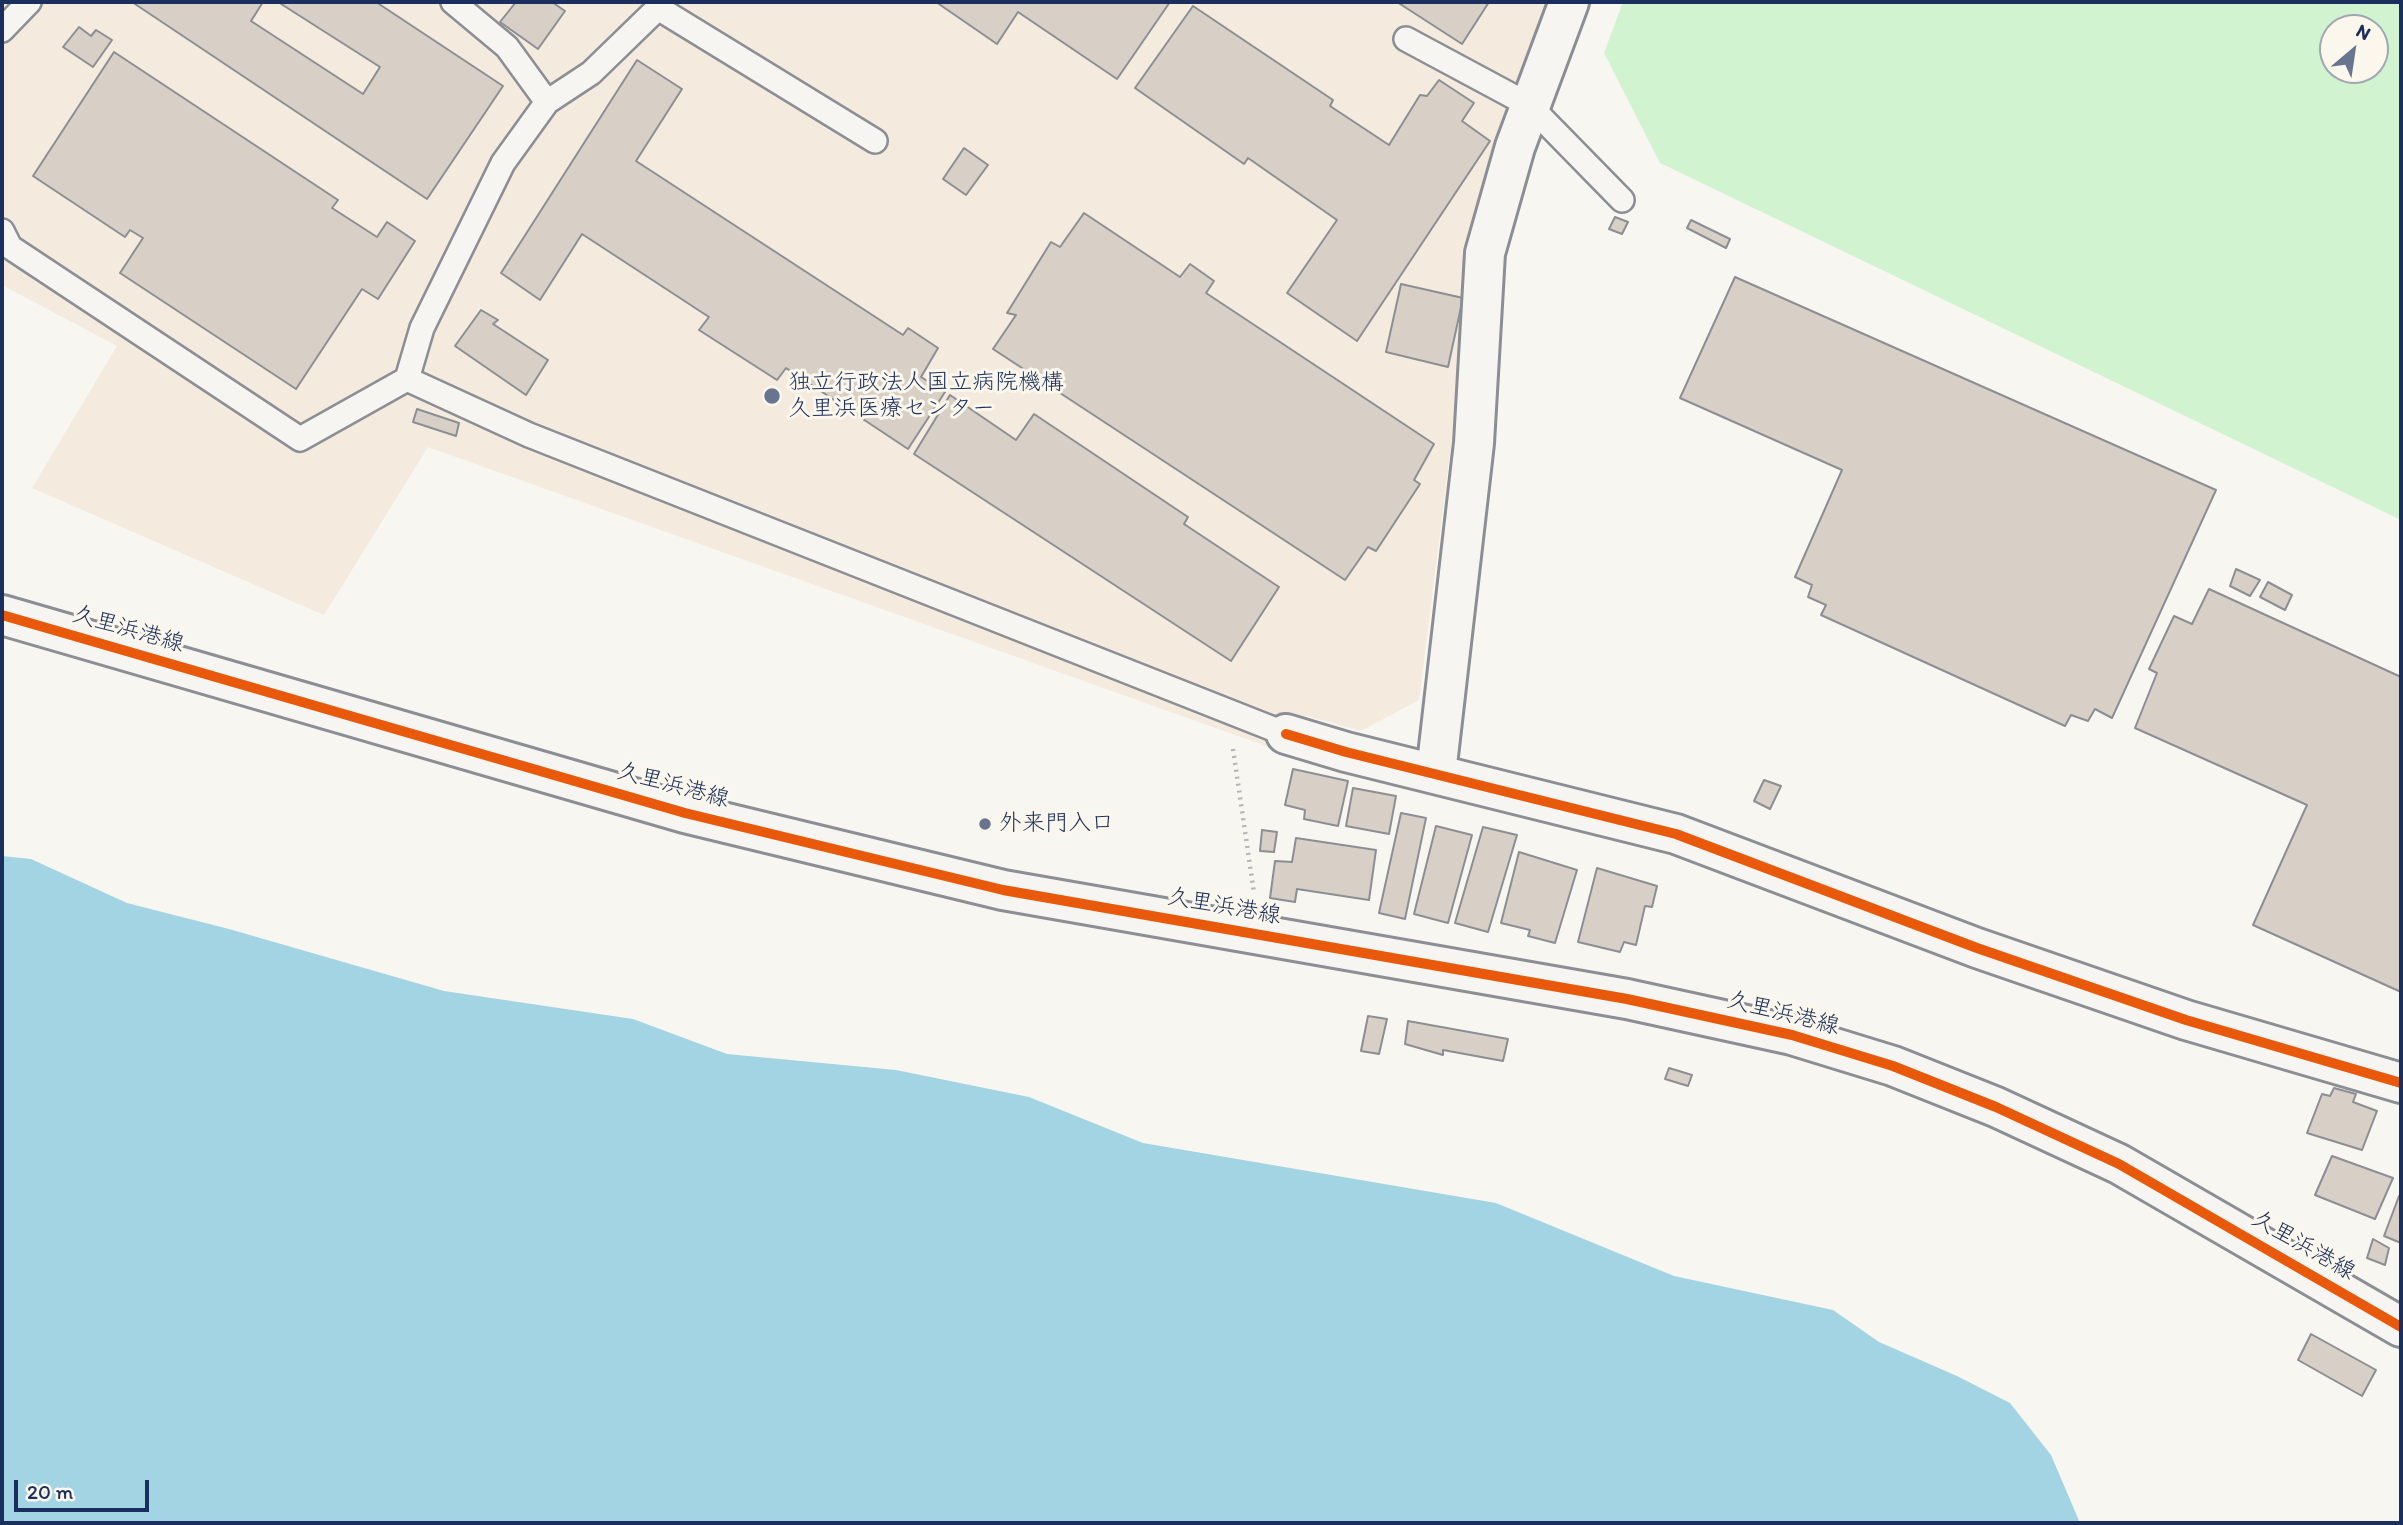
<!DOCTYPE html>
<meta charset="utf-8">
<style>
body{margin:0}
#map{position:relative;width:2403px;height:1525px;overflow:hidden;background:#f8f6f0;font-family:Itim,sans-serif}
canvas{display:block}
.frame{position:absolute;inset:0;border:4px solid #1b2f5e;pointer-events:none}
.north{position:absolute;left:2319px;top:14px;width:70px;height:70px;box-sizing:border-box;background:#fbf7ec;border:2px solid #a1a7b3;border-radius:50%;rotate:29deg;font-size:19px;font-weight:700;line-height:28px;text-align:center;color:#1b2f5e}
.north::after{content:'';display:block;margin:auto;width:24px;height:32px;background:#687591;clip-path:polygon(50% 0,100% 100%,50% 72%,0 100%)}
.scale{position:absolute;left:14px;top:1480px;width:135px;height:32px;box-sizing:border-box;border:4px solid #1b2f5e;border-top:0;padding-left:9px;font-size:21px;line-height:24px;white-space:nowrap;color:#1b2f5e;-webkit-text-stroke:5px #fbf7ec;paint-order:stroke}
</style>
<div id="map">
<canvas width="2403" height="1525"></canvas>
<div class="frame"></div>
<div class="north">N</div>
<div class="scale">20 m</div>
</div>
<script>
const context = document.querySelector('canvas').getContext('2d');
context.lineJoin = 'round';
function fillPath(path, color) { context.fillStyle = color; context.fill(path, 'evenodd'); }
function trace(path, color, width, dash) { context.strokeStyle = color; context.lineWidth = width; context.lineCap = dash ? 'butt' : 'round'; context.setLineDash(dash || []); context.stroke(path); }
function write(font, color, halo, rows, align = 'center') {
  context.font = font + ' Itim,"Klee One",sans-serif'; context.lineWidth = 6; context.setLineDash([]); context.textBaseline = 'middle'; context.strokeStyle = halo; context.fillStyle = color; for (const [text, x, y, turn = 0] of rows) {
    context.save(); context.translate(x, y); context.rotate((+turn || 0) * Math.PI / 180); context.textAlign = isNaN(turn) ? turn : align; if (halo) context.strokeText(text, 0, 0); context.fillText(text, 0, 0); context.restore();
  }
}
const built = new Path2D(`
 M2,2h1547l-45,113 -42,136 6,59 -49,390 -58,31 -54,-15 -41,30 -838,-299 -104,168 -292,-127 85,-142 -115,-61z`);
const green = new Path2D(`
 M1623,2h778v518l-741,-357 -56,-110zM2333,28h42v42h-42z`);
const water = new Path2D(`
 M2,856l29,3 96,44 102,26 215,62 189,28 94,35 169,16 133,27 114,46 353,60 178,73 159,34 46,32 78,34 53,27 41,52 29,68h-2078z`);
const building = new Path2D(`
 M132,2h131l-12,19 112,73 17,-27 -102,-65h98l127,84 -76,113z
 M516,2h36l13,9 -27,38 -38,-27z
 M936,2h234l-53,77 -99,-67 -21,32z
 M1397,2h92l-27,42z
 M1193,6l140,94 -3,6 59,39 31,-50 7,1 12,-16 35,23 -12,18 28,20 -133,200 -70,-48 50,-73 -89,-62 -4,6 -109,-76z
 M79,27l12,9 5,-6 16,10 -19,27 -30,-20z
 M114,52l224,148 -6,8 45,29 10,-15 28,19 -37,58 -16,-10 -66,100 -176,-116 23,-35 -13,-8 -5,7 -92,-61z
 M637,60l45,29 -46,72 267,174 5,-7 30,20 -17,29 24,15 -37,57 -122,-81 -9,12 -78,-50 10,-13 -127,-83 -42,66 -39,-27z
 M964,148l24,17 -22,30 -23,-16z
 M1084,213l96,64 10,-13 24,17 -8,12 228,151 -20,36 6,4 -44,67 -8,-4 -23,33 -352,-231 23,-34 -9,-2 44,-71 9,5z
 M1615,217l13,5 -6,12 -13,-5z
 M1691,220l39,19 -4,9 -39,-20z
 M1735,277l481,213 -104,228 -17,-9 -7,12 -17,-6 -6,11 -244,-111 5,-10 -18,-8 4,-12 -17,-8 47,-107 -162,-72z
 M1401,284l62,14 -15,69 -62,-15z
 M481,310l17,10 -5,4 55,36 -22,35 -71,-49z
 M950,395l66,45 18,-26 154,103 -4,7 95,63 -48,74 -317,-207z
 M417,409l42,14 -3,13 -43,-14z
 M2236,569l24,11 -10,16 -20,-10z
 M2268,582l24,13 -7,15 -25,-13z
 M2209,589l192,88v315l-148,-67 54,-120 -172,-77 22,-55 -8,-4 25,-53 18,8z
 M1293,769l55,12 -10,45 -34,-7 1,-9 -20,-5z
 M1764,780l17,6 -11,23 -16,-8z
 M1353,788l43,8 -7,38 -43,-8z
 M1401,813l25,5 -21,101 -26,-6z
 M1436,826l36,9 -24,88 -34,-9z
 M1483,827l34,8 -29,97 -33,-9z
 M1262,830l15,2 -3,20 -14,-1z
 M1296,838l80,12 -7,50 -72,-11 -2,13 -25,-4 5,-37 17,1z
 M1519,852l58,18 -22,73 -27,-7 2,-6 -29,-7z
 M1597,868l60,18 -5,21 -7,-1 -9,39 -12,-3 -4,10 -42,-10z
 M1368,1016l19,3 -8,35 -18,-3z
 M1408,1021l100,18 -5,22 -60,-11v5l-38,-11z
 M1669,1068l23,7 -4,11 -23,-7z
 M2334,1088l22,6 -3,8 24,9 -15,39 -55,-17 15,-39 8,2z
 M2332,1156l61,22 -18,41 -60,-24z
 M2399,1196h2v47l-17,-7z
 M2373,1239l16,9 -4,17 -18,-7z
 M2311,1334l65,36 -14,26 -64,-36z`);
const path = new Path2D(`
 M1233,749l21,144`);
const service = new Path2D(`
 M453,2l54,45 40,55
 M2,30l27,-28
 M1406,39l123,66 93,95
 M2,231l8,16 290,192 107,-60 122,56 757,299
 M407,379l15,-51 81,-165 44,-61 44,-29 67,-65 217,133`);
const minor = new Path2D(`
 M1436,773l38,-330 11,-190 30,-106 54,-145`);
const tertiary = new Path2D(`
 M1286,734l60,18 330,82 301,114 209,72 215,63`);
const secondary = new Path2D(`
 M2,615l683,198 318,77 624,109 165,36 101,31 103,41 123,57 282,163`);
const cycleway = new Path2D(`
 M2,615l683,198 318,77 624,109 165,36 101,31 103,41 123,57 282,163
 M1286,734l60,18 330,82 301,114 209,72 215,63`);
const markers = [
 [772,396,9,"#687591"],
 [985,824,7,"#687591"]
];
const poiNames = [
 ["独立行政法人国立病院機構",788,383],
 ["久里浜医療センター",788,409],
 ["外来門入口",999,824]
];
const streetNames = [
 ["久里浜港線",128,630,16],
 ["久里浜港線",673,786,15],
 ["久里浜港線",1224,907,10],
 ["久里浜港線",1783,1014,14],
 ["久里浜港線",2303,1246,30]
];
fillPath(built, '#f4eadd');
fillPath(green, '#d2f3d0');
fillPath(water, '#a3d4e3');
fillPath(building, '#d8d0c6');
trace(building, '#8b8e94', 2);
trace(service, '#8b8e94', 28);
trace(minor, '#8b8e94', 44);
trace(tertiary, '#8b8e94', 44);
trace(secondary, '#8b8e94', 44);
trace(path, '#b3b5b7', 4.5, [2, 5]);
trace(service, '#f6f5f1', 23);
trace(minor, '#f6f5f1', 38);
trace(tertiary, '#f6f5f1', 38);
trace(secondary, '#f6f5f1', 38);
trace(cycleway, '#e8590c', 10);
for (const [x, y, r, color] of markers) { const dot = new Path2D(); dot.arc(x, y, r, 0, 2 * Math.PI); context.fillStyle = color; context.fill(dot); trace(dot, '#fbf7ec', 2.5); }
write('23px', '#1b2f5e', '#fbf7ec', poiNames, 'left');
write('23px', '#1b2f5e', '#fbf7ec', streetNames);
</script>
